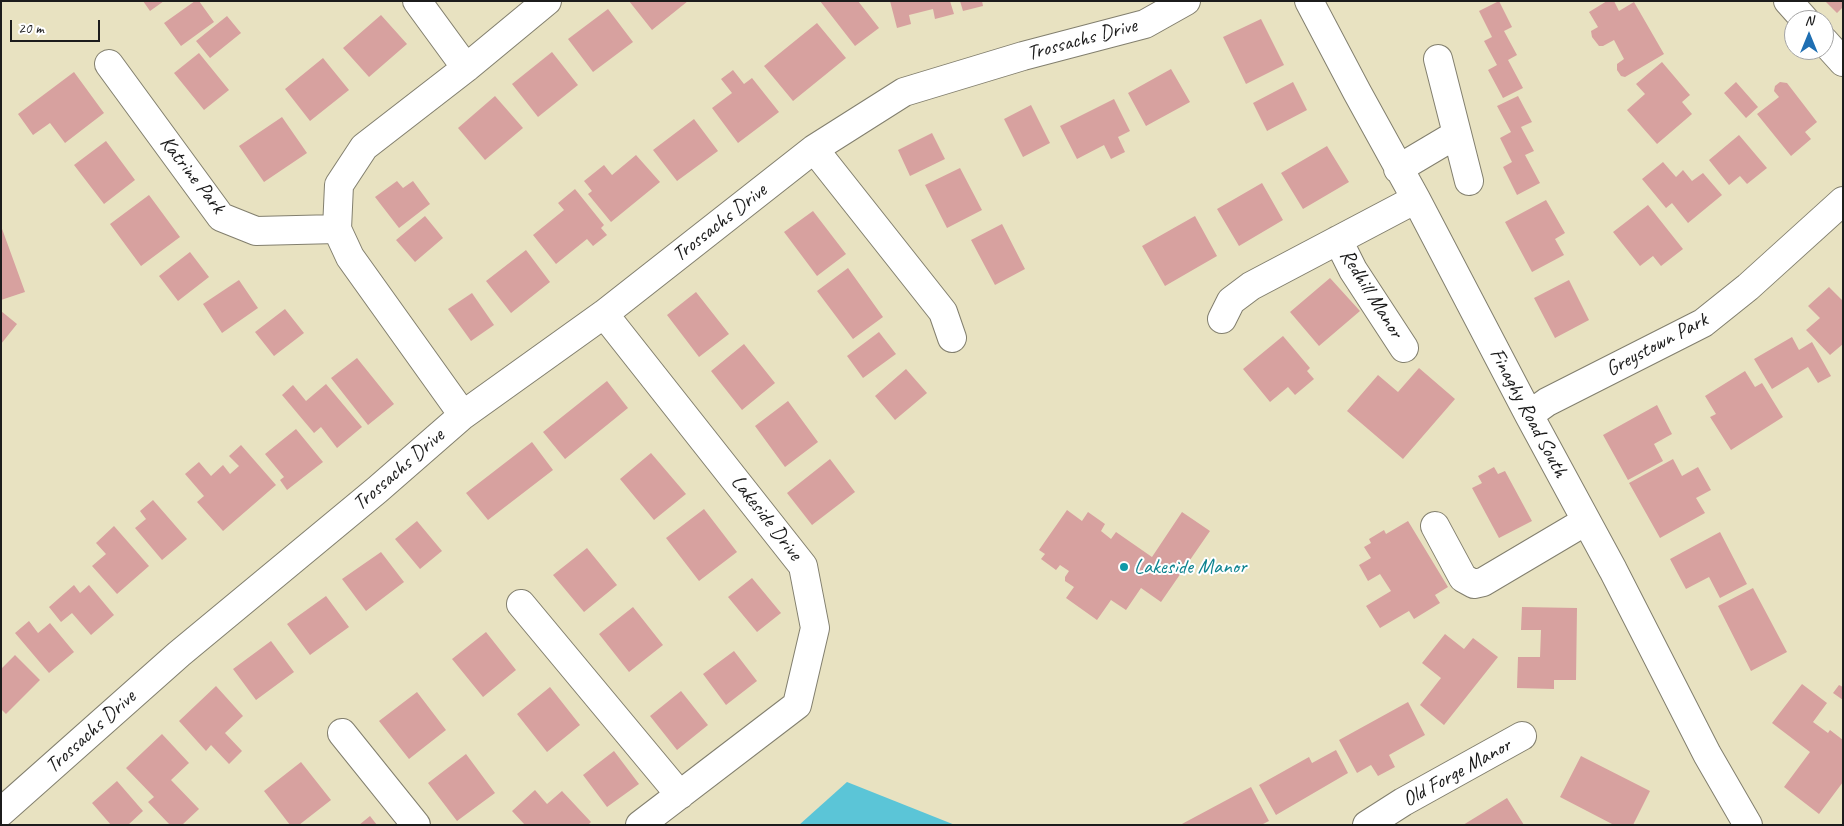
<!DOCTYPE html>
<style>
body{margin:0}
#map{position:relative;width:1844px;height:826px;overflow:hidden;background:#e8e2c1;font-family:Caveat,sans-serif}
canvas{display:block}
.frame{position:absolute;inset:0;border:2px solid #1c1c1c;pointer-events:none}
.north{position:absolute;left:1784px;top:10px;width:50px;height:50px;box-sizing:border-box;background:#fff;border:1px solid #a4a4a4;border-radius:50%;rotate:0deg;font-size:14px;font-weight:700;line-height:20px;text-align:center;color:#1c1c1c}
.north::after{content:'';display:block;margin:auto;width:18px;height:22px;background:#1f6fb2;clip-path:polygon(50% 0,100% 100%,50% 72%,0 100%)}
.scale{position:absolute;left:10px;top:20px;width:90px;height:22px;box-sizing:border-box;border:2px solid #1c1c1c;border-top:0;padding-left:6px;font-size:15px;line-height:18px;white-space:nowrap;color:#1c1c1c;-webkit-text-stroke:4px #fff;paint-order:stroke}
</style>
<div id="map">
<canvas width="1844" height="826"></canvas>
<div class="frame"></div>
<div class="north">N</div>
<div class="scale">20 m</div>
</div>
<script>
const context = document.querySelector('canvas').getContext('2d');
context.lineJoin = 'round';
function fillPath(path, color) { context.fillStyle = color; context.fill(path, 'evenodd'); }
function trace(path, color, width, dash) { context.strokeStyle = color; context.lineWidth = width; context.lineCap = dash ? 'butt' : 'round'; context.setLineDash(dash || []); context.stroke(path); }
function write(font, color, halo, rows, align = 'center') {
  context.font = font + ' Caveat,sans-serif'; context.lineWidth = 4; context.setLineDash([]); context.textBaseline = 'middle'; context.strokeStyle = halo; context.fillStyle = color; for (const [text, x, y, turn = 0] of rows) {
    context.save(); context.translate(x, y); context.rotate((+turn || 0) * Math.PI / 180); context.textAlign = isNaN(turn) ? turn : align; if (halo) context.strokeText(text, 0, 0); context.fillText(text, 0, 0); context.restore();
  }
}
const water = new Path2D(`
 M847,782l108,43h-156z`);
const building = new Path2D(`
 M143,1h21l-14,10z
 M195,1h4l15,21 -33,24 -17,-23z
 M629,1h59l-36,29z
 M820,1h38l21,27 -24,18z
 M890,1h60l4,13 -19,5 -2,-10 -24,6 2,9 -14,4z
 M960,1h22l1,5 -20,5z
 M1499,1l13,26 -8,4 13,24 -9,5 15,28 -20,10 -15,-28 9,-5 -13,-24 8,-4 -13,-26z
 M1607,1h7l5,10 15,-9 30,52 -39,23 -4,-1 -4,-6v-6l7,-5 -10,-19 -11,6h-4l-7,-9 -1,-6 7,-4 -9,-15z
 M1825,1h18v6l-6,6z
 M608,9l25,33 -40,30 -25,-33z
 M381,15l26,29 -38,33 -26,-29z
 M227,16l14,17 -31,25 -14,-17z
 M1261,19l23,46 -38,19 -23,-47z
 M817,23l29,35 -53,43 -29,-35z
 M552,52l26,33 -40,32 -26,-33z
 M199,53l30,37 -25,20 -30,-37z
 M323,58l26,32 -39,31 -25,-32z
 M1662,62l28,33 -8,7 10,12 -35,30 -30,-34 18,-16 -9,-10z
 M1171,69l19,33 -44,24 -18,-33z
 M733,70l11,14 8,-6 27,34 -41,31 -26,-35 20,-15 -11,-14z
 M74,72l30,41 -39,30 -15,-20 -17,12 -15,-21z
 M1293,82l14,28 -40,21 -14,-28z
 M1736,82l22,25 -12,11 -22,-25z
 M1780,82l7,1 30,39 -12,10 6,7 -20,17 -34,-42 22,-17 -5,-6 1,-5z
 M495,96l28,32 -38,32 -27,-32z
 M1518,96l14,26 -11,5 13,24 -9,4 15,28 -23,12 -14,-28 9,-5 -12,-24 11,-6 -14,-26z
 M1114,99l16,32 -12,6 7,15 -14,7 -7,-14 -27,14 -17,-33z
 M1031,105l19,38 -27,14 -19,-38z
 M282,117l25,36 -43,29 -25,-36z
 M694,119l24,32 -41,30 -24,-31z
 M932,133l13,26 -35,17 -12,-26z
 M1739,135l28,33 -20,16 -7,-8 -11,9 -20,-25z
 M106,141l29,39 -31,24 -30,-39z
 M1327,146l22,36 -46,27 -22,-36z
 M636,155l24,27 -49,40 -23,-28 4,-3 -8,-10 20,-16 8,10z
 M1663,162l13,15 7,-7 9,11 11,-8 19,22 -34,28 -16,-20 -6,5 -24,-29z
 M960,168l22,42 -35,18 -22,-43z
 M397,181l6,7 10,-7 17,23 -31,24 -24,-31z
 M1262,183l21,37 -44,26 -22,-37z
 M575,189l29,36 -3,3 6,7 -14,11 -6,-7 -31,25 -23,-29 31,-25 -6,-7z
 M149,195l31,42 -39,29 -31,-42z
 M1546,200l19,33 -10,6 9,16 -32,17 -27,-50z
 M1648,205l35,44 -22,17 -8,-10 -13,10 -27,-34z
 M813,211l33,43 -29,22 -33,-44z
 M425,216l18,22 -28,24 -19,-22z
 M1195,216l22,40 -52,30 -23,-40z
 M1002,224l23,45 -30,16 -24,-45z
 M1,226l24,66 -24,8z
 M526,250l24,32 -39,31 -25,-32z
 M190,252l19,25 -31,24 -19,-25z
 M848,268l35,49 -30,22 -36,-48z
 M1330,278l30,33 -41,35 -29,-34z
 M239,280l19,28 -36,25 -19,-29z
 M1569,280l20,40 -34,18 -21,-40z
 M1829,287l14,14v43l-13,11 -24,-25 14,-12 -12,-12z
 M696,292l33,42 -30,23 -32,-42z
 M472,293l22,32 -23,16 -23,-32z
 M285,309l19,24 -30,23 -19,-24z
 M1,311l16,13 -16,20z
 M879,332l17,22 -33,24 -16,-22z
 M1283,336l27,32 -3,3 7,8 -19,16 -7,-8 -18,15 -27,-33z
 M1792,337l7,13 13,-8 19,34 -13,7 -10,-16 -36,22 -18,-30z
 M744,344l31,39 -33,27 -31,-39z
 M357,358l37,46 -26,21 -37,-47z
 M1419,368l36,31 -52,60 -56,-48 31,-36 20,17z
 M906,369l21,24 -32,27 -20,-24z
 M1745,371l10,16 7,-4 21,34 -52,33 -21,-33 6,-3 -11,-18z
 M607,381l21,27 -63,51 -22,-27z
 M326,384l36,43 -25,21 -16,-21 -7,6 -32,-38 11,-10 13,16z
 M788,401l30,41 -33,25 -30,-41z
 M1657,405l15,29 -18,10 9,17 -35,19 -25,-45z
 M296,429l27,33 -36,28 -7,-10 4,-3 -19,-23z
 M532,442l21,28 -65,50 -22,-27z
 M241,445l35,40 -53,46 -26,-29 7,-6 -19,-22 14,-12 12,14 12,-11 7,9 9,-8 -10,-10z
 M651,453l35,41 -32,26 -34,-41z
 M830,459l25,33 -43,33 -25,-32z
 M1673,459l9,17 16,-9 13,23 -15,8 9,15 -45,25 -31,-55z
 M1494,467l4,7 7,-3 27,50 -33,17 -27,-50 10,-5 -4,-7z
 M153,500l34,39 -25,21 -27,-32 11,-9 -6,-8z
 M704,509l33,43 -38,29 -33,-43z
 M1067,510l15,11 6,-9 17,12 -4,7 10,8 5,-7 36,25 30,-45 28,19 -49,71 -20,-14 -15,22 -15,-10 -14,20 -31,-22 8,-11 -9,-6v-4l4,-6 -9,-6 -4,5 -15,-11 4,-5 -6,-4z
 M417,521l25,30 -22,18 -25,-30z
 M1408,521l40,66 -13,8 5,8 -26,16 -5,-8 -29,17 -14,-22 25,-15 -11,-17 -12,7 -9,-16 12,-7 -7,-11 7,-4 -2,-4 15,-9 2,4z
 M114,526l35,40 -32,28 -25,-28 14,-12 -10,-11z
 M1720,532l27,52 -27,14 -11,-21 -23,12 -16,-30z
 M587,548l30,37 -33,27 -31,-37z
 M381,552l23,30 -38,29 -24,-32z
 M752,578l29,35 -24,19 -29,-35z
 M74,585l6,8 9,-8 25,30 -23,20 -19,-22 -11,9 -12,-15z
 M1753,588l34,64 -36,19 -33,-65z
 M326,596l23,31 -39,28 -23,-31z
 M633,607l30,38 -34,27 -30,-38z
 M1522,607l55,1 -1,72h-22v9l-37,-1 1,-31h22l1,-27h-20z
 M29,621l9,12 12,-10 24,29 -25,21 -34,-40z
 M486,632l30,38 -33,27 -31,-38z
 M1445,634l19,15 9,-11 25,19 -54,68 -24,-20 21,-27 -19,-15z
 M271,641l23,31 -38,28 -23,-31z
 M734,651l23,30 -31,24 -23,-31z
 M15,655l25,25 -34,34 -5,-5v-40z
 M1802,684l25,19 -14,19 15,11 2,-3 13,10v42l-24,32 -35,-27 26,-35 -38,-29z
 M1839,685l4,2v13l-10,-7z
 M216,686l27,30 -18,17 17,18 -13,13 -18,-19 -5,6 -27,-30z
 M550,687l30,38 -33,27 -30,-38z
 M681,691l27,34 -31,25 -27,-34z
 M417,692l29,38 -37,29 -30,-38z
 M1408,702l17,33 -36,20 6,12 -17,9 -7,-11 -14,8 -18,-33z
 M162,734l27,29 -18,17 28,29 -17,16h-12l-22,-23 6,-5 -28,-29z
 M1336,750l12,23 -72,42 -17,-30 50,-28 3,6z
 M614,751l25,33 -32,23 -24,-32z
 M466,754l29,39 -38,28 -29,-38z
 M1581,756l69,35 -17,34h-19l-54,-28z
 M301,762l30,38 -32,25h-9l-26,-34z
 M117,781l26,30 -15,14h-17l-19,-22z
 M1251,787l18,34 -8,4h-81z
 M535,790l12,14 15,-13 29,31 -3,3h-63l-13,-14z
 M1507,798l17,27h-61z
 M370,816l7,9h-18z`);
const minor = new Path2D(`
 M417,1l49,67
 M1309,1l48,91 59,107 113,216 84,155 94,184 41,71
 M1788,1l17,19
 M1824,41l19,21
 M1438,59l31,122
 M109,64l112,153 35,14 81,-2
 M814,149l129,163 9,26
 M1398,169l59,-35
 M1338,240l15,30 51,78
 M604,314l199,252 12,62 -18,77 -157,120
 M1222,319l9,-18 20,-15 165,-87
 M463,415l-113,-158 -13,-28 2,-44 25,-38 102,-79 81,-67
 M1529,415l18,-13 156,-79 45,-36 95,-86
 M1435,526l28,52 11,6 9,-2 103,-61
 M521,604l159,191
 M342,733l74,92
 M1,812l178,-158 198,-164 86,-75 141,-101 210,-165 90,-57 119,-36 122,-32 41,-23
 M1367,825l36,-23 119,-66`);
const markers = [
 [1124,567,5,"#0f9aa8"]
];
const streetNames = [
 ["Trossachs Drive",1082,40,-15],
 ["Katrine Park",192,175,52],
 ["Trossachs Drive",720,223,-38],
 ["Redhill Manor",1371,294,58],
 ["Greystown Park",1657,345,-28],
 ["Finaghy Road South",1528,413,62],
 ["Trossachs Drive",399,470,-41],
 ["Lakeside Drive",766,518,52],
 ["Trossachs Drive",91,732,-42],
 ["Old Forge Manor",1457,773,-29]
];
const cultureNames = [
 ["Lakeside Manor",1134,567]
];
fillPath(water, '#5bc5d7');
fillPath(building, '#d7a19f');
trace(minor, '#827f6e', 30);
trace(minor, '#fff', 28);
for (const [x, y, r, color] of markers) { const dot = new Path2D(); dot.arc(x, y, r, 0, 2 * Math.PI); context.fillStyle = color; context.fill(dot); trace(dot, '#fff', 2); }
write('21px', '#1c1c1c', '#fff', streetNames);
write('21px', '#0d838f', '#fff', cultureNames, 'left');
</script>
